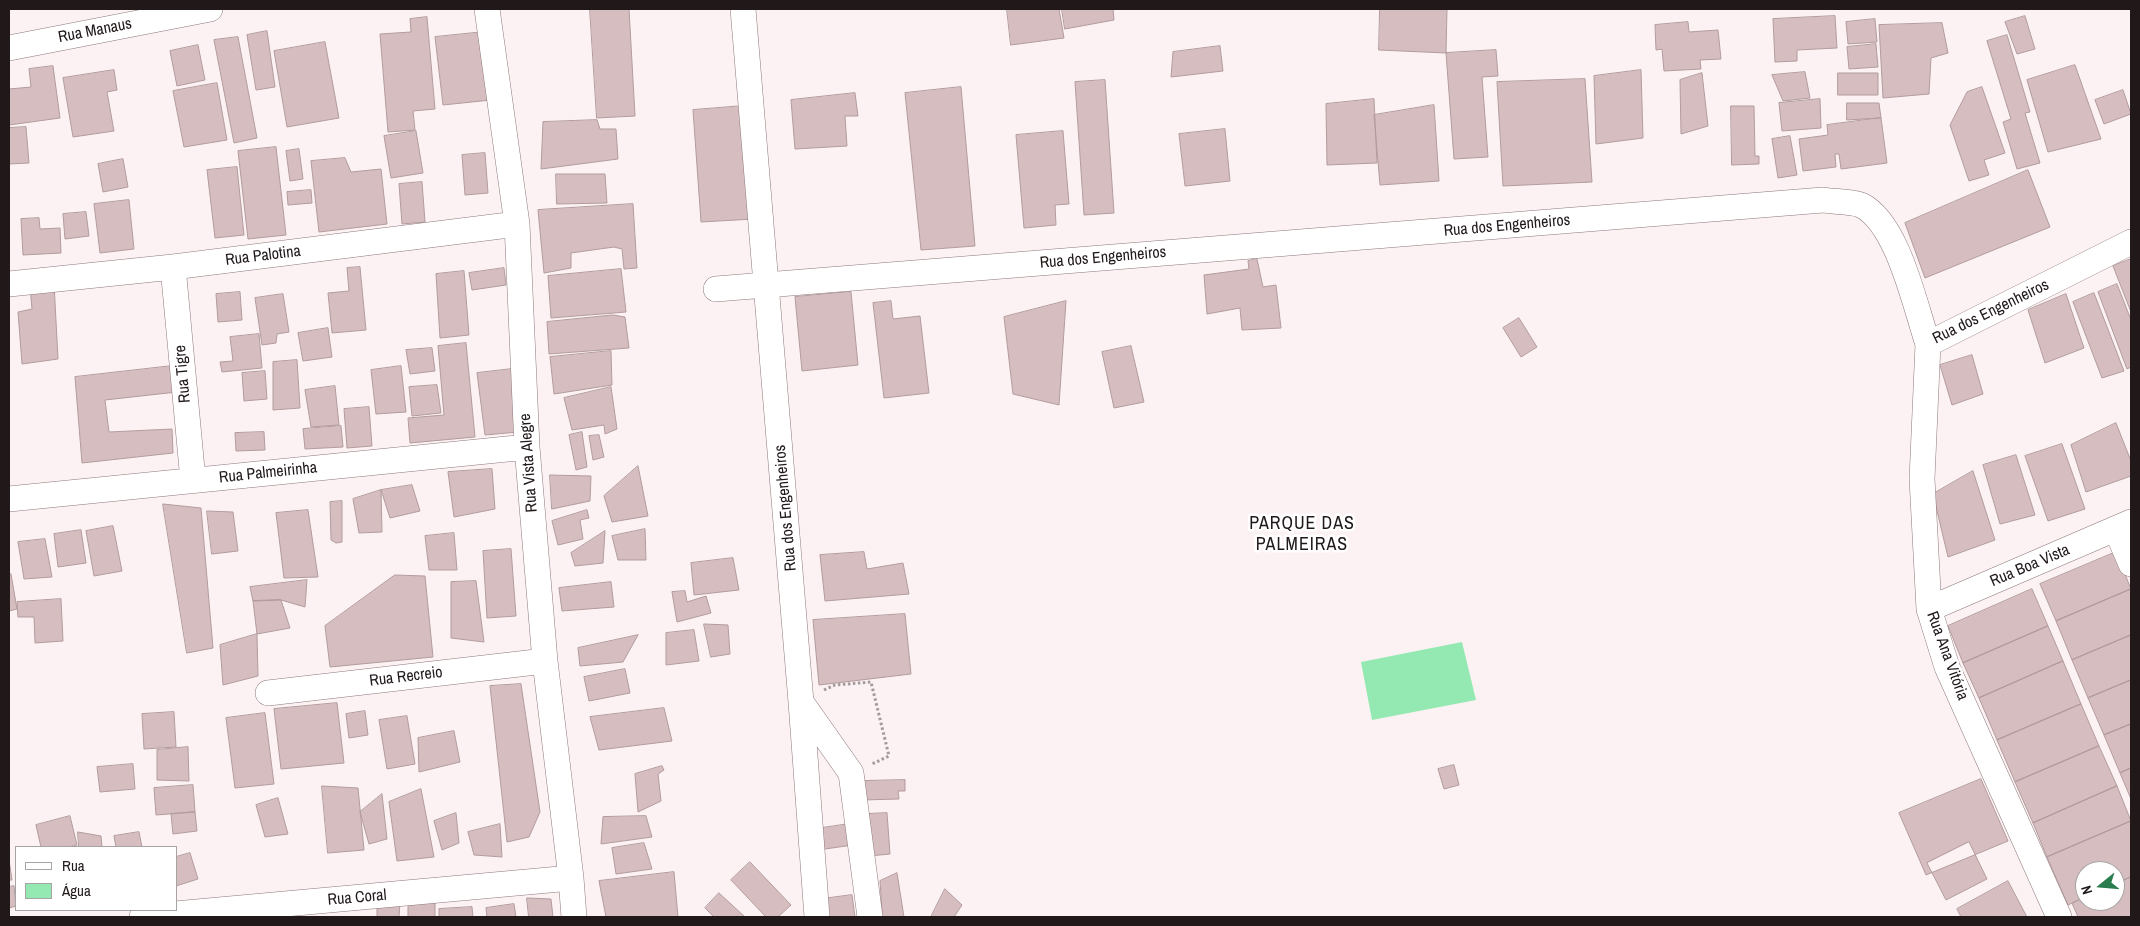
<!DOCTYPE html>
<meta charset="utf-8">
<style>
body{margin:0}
#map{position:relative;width:2140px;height:926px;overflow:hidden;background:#fcf2f3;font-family:"Archivo Narrow",sans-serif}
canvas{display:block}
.frame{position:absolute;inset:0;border:10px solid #201819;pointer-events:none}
.legend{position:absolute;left:15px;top:846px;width:162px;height:65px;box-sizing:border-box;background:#fff;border:1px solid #a6a3a3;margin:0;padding:6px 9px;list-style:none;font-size:15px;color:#201819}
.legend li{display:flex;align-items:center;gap:10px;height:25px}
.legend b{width:25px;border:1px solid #a6a3a3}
.north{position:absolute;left:2075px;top:861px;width:50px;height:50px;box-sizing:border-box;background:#fff;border:1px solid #a6a3a3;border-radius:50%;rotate:253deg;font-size:14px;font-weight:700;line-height:20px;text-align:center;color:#201819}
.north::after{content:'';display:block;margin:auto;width:18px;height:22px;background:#297c4e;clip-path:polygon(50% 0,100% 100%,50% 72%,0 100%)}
</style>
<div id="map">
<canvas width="2140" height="926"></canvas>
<div class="frame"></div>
<ul class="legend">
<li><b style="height:6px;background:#fff"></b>Rua</li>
<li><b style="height:14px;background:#94e9b2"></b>Água</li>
</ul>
<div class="north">N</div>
</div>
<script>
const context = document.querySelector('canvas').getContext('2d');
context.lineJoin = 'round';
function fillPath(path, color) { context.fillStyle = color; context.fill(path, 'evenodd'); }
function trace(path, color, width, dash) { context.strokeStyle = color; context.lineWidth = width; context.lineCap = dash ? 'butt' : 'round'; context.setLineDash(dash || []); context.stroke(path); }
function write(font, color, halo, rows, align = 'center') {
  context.font = font + ' "Archivo Narrow",sans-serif'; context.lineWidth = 5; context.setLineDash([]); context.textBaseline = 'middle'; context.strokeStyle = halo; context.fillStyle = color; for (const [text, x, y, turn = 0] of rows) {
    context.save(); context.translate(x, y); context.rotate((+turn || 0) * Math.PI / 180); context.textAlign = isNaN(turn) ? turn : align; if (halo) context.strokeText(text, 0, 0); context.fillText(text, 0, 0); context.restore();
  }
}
const water = new Path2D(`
 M1462,642l14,58 -104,20 -11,-58z`);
const building = new Path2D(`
 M590,9h39l6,107 -38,2z
 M1007,9h52l5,29 -53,7z
 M1062,9h51l1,11 -49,9z
 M1380,9h67l-1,44 -67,-3z
 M1835,16l2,32 -40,2v11l-22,1 -2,-43z
 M2025,16l10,33 -18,5 -12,-32z
 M427,17l8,92 -22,2 2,19 -27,2 -8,-98 31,-2 -1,-13z
 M1875,19l2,23 -29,2 -2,-22z
 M1688,22l1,10 29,-2 3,29 -21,1 1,9 -37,2 -2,-22 -6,1 -1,-25z
 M1942,23l6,30 -17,5 -2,36 -46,4 -4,-73z
 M267,31l8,56 -19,3 -9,-55z
 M484,32l7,68 -48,5 -8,-68z
 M2007,35l23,77 -5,1 15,50 -23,6 -14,-47 8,-3 -24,-78z
 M238,37l19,101 -23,5 -20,-103z
 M325,42l14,76 -52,9 -13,-76z
 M1876,44l2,23 -29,2 -2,-22z
 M198,45l7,35 -28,6 -7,-35z
 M1220,46l3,25 -52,6 2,-25z
 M1496,50l2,26 -16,1 6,80 -34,2 -8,-106z
 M2075,65l26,74 -53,13 -21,-72z
 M53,66l7,52 -51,7v-36l22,-2 -2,-18z
 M114,70l3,20 -10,2 7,39 -41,6 -10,-59z
 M1641,70l2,68 -47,6 -2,-68z
 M1805,72l5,26 -27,3 -11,-26z
 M1702,73l6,53 -27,8 -1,-54z
 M1838,73h40v22h-40z
 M1585,79l7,103 -89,4 -6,-104z
 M1105,80l9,133 -30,2 -9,-133z
 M217,83l10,57 -43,7 -11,-56z
 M961,87l14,159 -54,4 -16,-157z
 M1982,87l23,66 -21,7 5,15 -20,6 -19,-56 17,-33z
 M2123,90l8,24 -27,10 -9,-24z
 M855,93l3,23h-13l2,30 -52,3 -4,-49z
 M1374,99l3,64 -50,2 -1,-61z
 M1820,99l1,29 -39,3 -3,-28z
 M1847,103h32l2,15 -34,2z
 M1434,105l5,76 -59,4 -6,-70z
 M743,106l11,113 -53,3 -8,-112z
 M1731,106h23l1,50h4v8l-27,1z
 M1881,118l6,45 -46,6 -2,-15h-4l1,13 -33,4 -4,-32 29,-4 -1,-10z
 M597,120l3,9h16l2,30 -77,10 2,-47z
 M26,127l3,36 -20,1v-36z
 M1225,129l5,52 -45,5 -6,-52z
 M416,131l7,42 -32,5 -7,-42z
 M1063,131l6,73 -14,1 1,20 -32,3 -8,-93z
 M1790,136l7,39 -19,3 -6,-39z
 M276,147l10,88 -38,4 -10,-88z
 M299,149l4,30 -13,2 -4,-30z
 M485,153l3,40 -23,2 -3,-40z
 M345,158l6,14 30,-3 6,55 -68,8 -8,-71z
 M123,159l5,28 -25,5 -5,-28z
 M237,167l7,68 -29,3 -8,-68z
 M2028,170l22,57 -125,51 -20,-55z
 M556,174h49l2,29 -50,1z
 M422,182l3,40 -23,2 -3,-40z
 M311,190l1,13 -24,2 -1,-13z
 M129,200l5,49 -34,4 -6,-49z
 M633,204l4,64 -13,1 -2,-20 -8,-2 -43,6v15l-27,5 -6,-63z
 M86,212l3,24 -24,3 -2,-25z
 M39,218l1,11 20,-1 1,25 -38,2 -2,-36z
 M1257,259l6,28 13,-2 5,43 -39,2 -2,-22 -33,6 -3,-39 45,-6 -1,-8z
 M2131,259v53l-18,-46z
 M360,267l6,63 -34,3 -4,-40 21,-2 -2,-23z
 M504,268l2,17 -34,5 -3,-17z
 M621,269l5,43 -75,6 -3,-42z
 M464,271l5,64 -29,3 -4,-64z
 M54,283l4,76 -36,5 -4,-52 14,-3 -2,-22z
 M2117,284l14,36v47l-4,2 -29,-77z
 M240,292l2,28 -24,2 -2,-28z
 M851,292l7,73 -56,6 -7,-74z
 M2094,293l30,78 -22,7 -29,-76z
 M283,294l6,38 -12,2 -1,9 -14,2 -7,-47z
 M2066,294l18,54 -39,15 -17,-53z
 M891,301l2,18 27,-3 9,77 -45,5 -11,-95z
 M1066,301l-7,104 -46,-11 -9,-77z
 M613,315l12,2 4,31 -80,6 -2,-32z
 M1519,318l18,29 -16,10 -18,-29z
 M328,328l4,29 -29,4 -5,-28z
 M259,334l3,34 -40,4 -2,-10 13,-1 -3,-24z
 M466,343l9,94 -65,6 -2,-25 36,-3 -6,-69z
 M1131,346l13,56 -30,6 -12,-56z
 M432,348l3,23 -25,3 -4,-24z
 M611,351l1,34 -58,9 -4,-37z
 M1972,355l11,39 -31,11 -12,-40z
 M297,360l3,48 -27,2v-48z
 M172,366l5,26 -72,8 4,32 63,-3 1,24 -91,10 -7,-86z
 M401,366l5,46 -30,2 -5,-44z
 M512,369l6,63 -33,3 -8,-62z
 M265,371l2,28 -23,2 -2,-28z
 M437,385l4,28 -29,3 -3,-29z
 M335,386l4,39 -28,2 -6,-37z
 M611,387l6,42 -12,5 -1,-9 -32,5 -8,-32z
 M369,407l3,39 -25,2 -3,-39z
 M2116,423l15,38v15l-45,16 -15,-47z
 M341,426l2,21 -38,2 -2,-20z
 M264,432l1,18 -29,1 -1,-18z
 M582,432l5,35 -11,3 -7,-35z
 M599,435l5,22 -11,3 -4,-24z
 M2062,444l23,65 -37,12 -23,-65z
 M2016,455l19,60 -35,9 -17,-59z
 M638,466l10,50 -36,6 -8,-26z
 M492,469l3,40 -41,8 -6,-45z
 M1973,471l22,69 -47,17 -15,-63z
 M550,475l41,1 -1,25 -38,8z
 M412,485l8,26 -30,7 -9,-28z
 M381,490l1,42 -23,1 -6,-34z
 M342,501v41l-6,1 -5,-3 -1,-38z
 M163,504l38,4 12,140 -26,5z
 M308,510l10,67 -34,1 -8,-65z
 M587,510l2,8 -9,2 3,19 -25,6 -6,-24z
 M207,511l26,1 5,39 -26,3z
 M113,526l9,45 -28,5 -8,-45z
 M645,529l1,31h-28l-6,-24z
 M81,530l5,33 -28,4 -4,-33z
 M605,531l-2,32 -28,3 -4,-13z
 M454,533l3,37h-28l-4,-34z
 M45,539l7,38 -28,2 -6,-37z
 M511,549l5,67 -29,2 -4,-67z
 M864,552l3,17 36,-6 6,31 -84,7 -5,-46z
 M2116,552l15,37 -75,32 -16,-37z
 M733,558l6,32 -45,5 -3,-32z
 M11,574l6,35 -8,2v-36z
 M395,575l30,1 8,81 -103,10 -5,-41z
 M307,580l-2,27 -24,-7 -28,1 -3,-14z
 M476,581l8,61 -33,-4v-56z
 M611,582l3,25 -52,4 -3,-23z
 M2032,589l16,37 -85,37 -15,-37z
 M2131,589v46l-59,25 -16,-39z
 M685,591l2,11 19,-6 5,17 -34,9 -5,-30z
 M61,599l2,42 -28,2 -1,-26h-16l-1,-15z
 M281,600l9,28 -33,6 -4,-33z
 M905,614l6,60 -92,11 -6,-65z
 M704,624l24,1 2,29 -19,3z
 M2048,626l15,35 -84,37 -16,-35z
 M694,630l5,31 -33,4v-32z
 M257,634l1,42 -35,9 -3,-40z
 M638,635l-15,27 -43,4 -2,-18z
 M2131,635v45l-43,18 -16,-38z
 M2063,661l18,43 -84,36 -18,-42z
 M625,669l5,24 -41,8 -5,-24z
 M2131,680v44l-27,11 -16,-37z
 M521,684l19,128 -11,25 -22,5 -17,-156z
 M337,703l7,60 -63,6 -7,-60z
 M2081,704l18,42 -84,36 -18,-42z
 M664,708l8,33 -73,9 -9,-33z
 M365,711l3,24 -19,3 -3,-24z
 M174,712l2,35 -32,2 -2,-35z
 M265,713l9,71 -39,4 -9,-70z
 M407,716l8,48 -28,5 -8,-49z
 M2131,724v44l-11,5 -16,-38z
 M454,731l6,31 -41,10 -1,-34z
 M2099,746l18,40 -84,37 -18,-41z
 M188,747l1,34 -32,-1v-30z
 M133,764l2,25 -35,3 -3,-25z
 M1454,765l5,20 -15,4 -6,-20z
 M662,766l2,4 -6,4 3,27 -23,11 -3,-38z
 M2131,768v31l-11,-26z
 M1981,779l27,62 -82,34 -27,-62z
 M905,780v11h-7l1,8 -37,1v-19z
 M193,785l2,27 -39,3 -2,-27z
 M322,786l36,2 6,62 -36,3z
 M2117,786l14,35 -84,36 -14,-34z
 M421,789l13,68 -37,4 -8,-59z
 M382,794l5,45 -18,5 -9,-32z
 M278,798l10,36 -23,3 -9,-32z
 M195,812l2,19 -24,3 -2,-20z
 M456,813l3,30 -17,7 -8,-29z
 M887,813l3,41 -21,2 -2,-42z
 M70,816l7,29 -9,2h-27l-5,-22z
 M646,816l6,21 -51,7 2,-27z
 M2131,821v56l-16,7v-13h-30v26l-17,8 -21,-48z
 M500,824l2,33 -28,-2 -6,-23z
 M849,824l4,21 -35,5 -3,-21z
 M78,832l23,4 1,11h-23z
 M139,832l3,15h-26l-2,-11z
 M1969,842l18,37 -41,21 -19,-37z
 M644,843l8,26 -36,5 -4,-26z
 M190,853l8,26 -22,7v-29z
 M9,860l3,20h-3z
 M750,862l41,43 -13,12h-12l-35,-37z
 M674,872l4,45h-72l-7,-36z
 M897,873l7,44h-24l2,-6 -2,-30z
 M2131,877v40h-53l-6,-14 13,-6v4h30v-17z
 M2008,881l19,36h-66l-4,-8z
 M14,886l2,20 -7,2v-21z
 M945,889l17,16 -8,12h-23z
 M719,893l26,24h-31l-9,-9z
 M852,895l3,22h-31l-2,-18z
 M527,898l24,1 2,18h-24z
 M435,901v16h-27v-11z
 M400,903l-1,14h-22v-9z
 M514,904l2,13h-29l-1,-9z
 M472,907l1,10h-34v-8z`);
const path = new Path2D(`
 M824,690l11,-5 36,-3 18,74 -17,8`);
const minor = new Path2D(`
 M487,9l30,215 10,223 18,214 26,217 3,39
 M743,9l58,693 16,215
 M9,48l201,-39
 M173,267l20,213
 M9,284l164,-17 344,-43
 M716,289l1107,-89c12,2 28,1 38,5 37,18 54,101 67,139l203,-102
 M1928,344l-6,135 7,130 18,58 112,250
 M9,499l518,-52
 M2116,529l15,35
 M1929,609l202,-87
 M268,693l277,-32
 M801,702l50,71 19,144
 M142,917l429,-39`);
const streetNames = [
 ["Rua Manaus",95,31,-11],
 ["Rua dos Engenheiros",1507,226,-5],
 ["Rua Palotina",263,256,-7],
 ["Rua dos Engenheiros",1103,258,-5],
 ["Rua dos Engenheiros",1991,312,-26],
 ["Rua Tigre",183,374,-95],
 ["Rua Vista Alegre",529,463,-94],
 ["Rua Palmeirinha",268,473,-6],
 ["Rua dos Engenheiros",786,508,-95],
 ["Rua Boa Vista",2030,566,-23],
 ["Rua Ana Vitória",1947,656,70],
 ["Rua Recreio",406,677,-7],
 ["Rua Coral",357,898,-5]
];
const neighbourhoodNames = [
 ["PARQUE DAS",1302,524],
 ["PALMEIRAS",1302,545]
];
fillPath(water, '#94e9b2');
fillPath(building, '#d6bec0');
trace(building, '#b29b9d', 1);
trace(minor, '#8e787a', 26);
trace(path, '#a39a9b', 3, [2.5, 2.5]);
trace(minor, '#fff', 25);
write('16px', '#201819', '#fff', streetNames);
context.letterSpacing = '1px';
write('18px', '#201819', '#fff', neighbourhoodNames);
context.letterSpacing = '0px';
</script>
